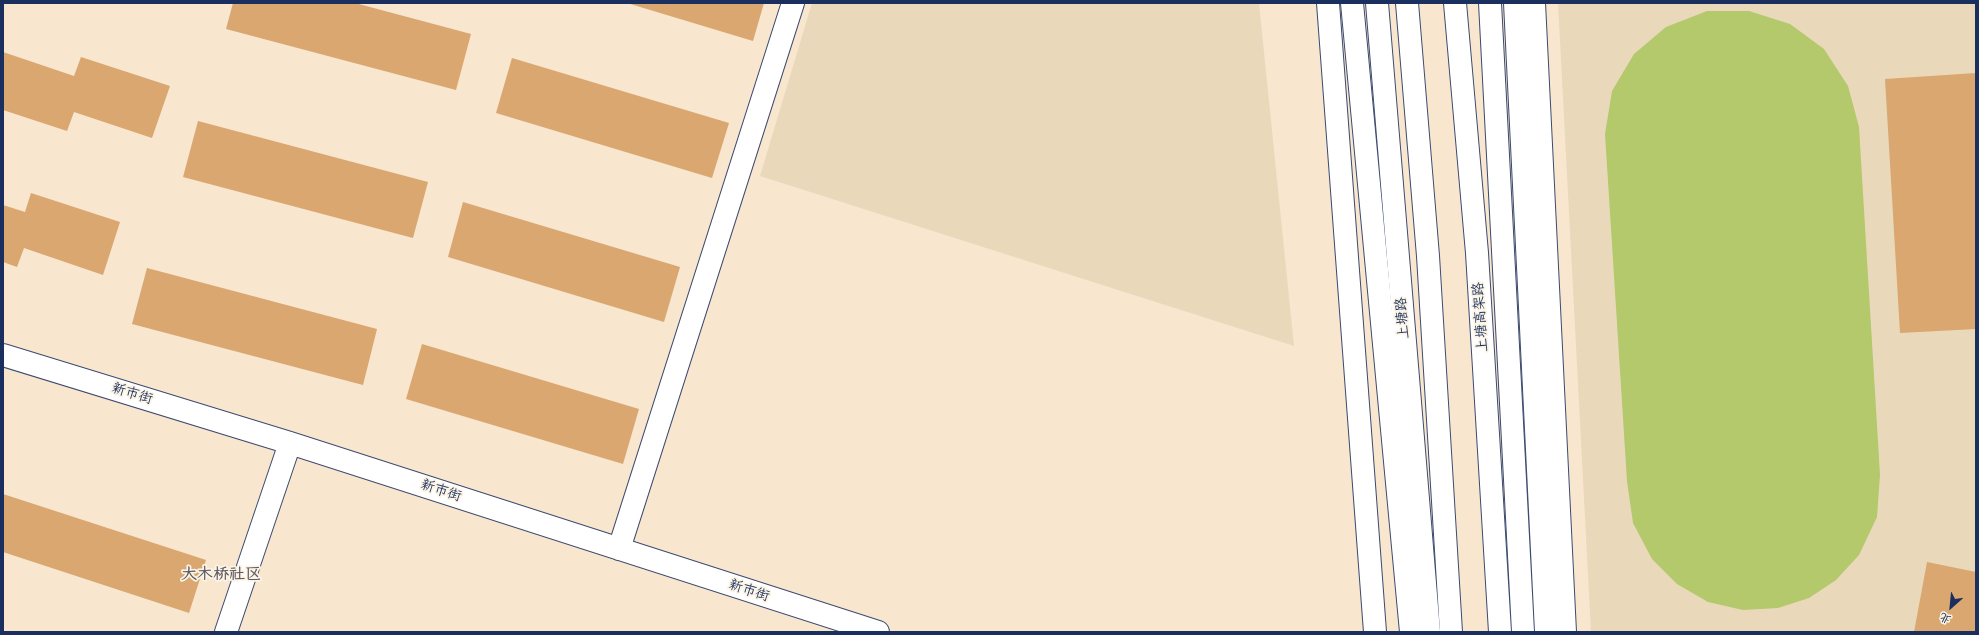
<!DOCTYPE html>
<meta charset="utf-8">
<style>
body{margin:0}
#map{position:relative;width:1979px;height:635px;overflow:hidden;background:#f8e6cf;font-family:Itim,"LXGW WenKai TC",sans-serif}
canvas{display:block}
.frame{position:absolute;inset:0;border:4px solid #1b2f5e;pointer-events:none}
.north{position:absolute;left:1931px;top:587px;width:40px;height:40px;-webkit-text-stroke:3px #fcf5e5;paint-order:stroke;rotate:207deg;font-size:11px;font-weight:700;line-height:16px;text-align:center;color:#1b2f5e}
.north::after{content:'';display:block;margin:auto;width:14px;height:18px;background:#1b2f5e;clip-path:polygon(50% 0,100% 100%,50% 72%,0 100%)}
</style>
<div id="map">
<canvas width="1979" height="635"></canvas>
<div class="frame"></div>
<div class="north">北</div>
</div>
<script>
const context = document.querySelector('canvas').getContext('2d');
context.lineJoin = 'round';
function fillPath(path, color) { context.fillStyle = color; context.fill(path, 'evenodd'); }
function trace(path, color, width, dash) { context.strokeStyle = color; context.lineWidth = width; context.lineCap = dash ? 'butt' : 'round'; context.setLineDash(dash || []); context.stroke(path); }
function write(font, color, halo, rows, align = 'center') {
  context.font = font + ' Itim,"LXGW WenKai TC",sans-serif'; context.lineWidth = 3.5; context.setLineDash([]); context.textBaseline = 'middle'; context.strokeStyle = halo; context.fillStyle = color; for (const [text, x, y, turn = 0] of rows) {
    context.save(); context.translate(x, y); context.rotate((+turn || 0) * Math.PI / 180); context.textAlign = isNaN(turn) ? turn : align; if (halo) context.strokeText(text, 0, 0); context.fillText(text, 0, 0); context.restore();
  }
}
const built = new Path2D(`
 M812,3h447l35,343 -534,-170z
 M1558,3h418v629h-385z`);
const green = new Path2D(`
 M1707,11h42l41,13 34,25 24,37 11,41 21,348 -3,42 -18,38 -23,25 -27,18 -31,10 -35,2 -35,-8 -31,-18 -25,-25 -19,-36 -6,-42 -22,-347 7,-43 22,-37 32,-27z`);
const building = new Path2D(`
 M233,3h122l116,31 -15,56 -230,-61z
 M627,3h137l-11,38z
 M3,52l71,24 7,-19 89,29 -18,52 -78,-26 -7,19 -64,-21z
 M512,58l217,65 -17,55 -216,-65z
 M1976,73v256l-76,4 -15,-254z
 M198,121l230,61 -15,56 -230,-61z
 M31,193l89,29 -17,53 -79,-27 -7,19 -14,-5v-57l22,7z
 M463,202l217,65 -16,55 -216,-65z
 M147,268l230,61 -14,56 -231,-61z
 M422,344l217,65 -16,55 -217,-65z
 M3,494l203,66 -17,53 -186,-61z
 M1927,562l49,10v60h-62z`);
const minor = new Path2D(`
 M3,355l287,88 588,189
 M619,549l174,-546
 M226,632l64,-189`);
const major = new Path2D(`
 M1328,3l47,629
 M1377,3l52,629
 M1490,3l33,629
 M1534,3l31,629`);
const highway = new Path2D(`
 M1352,3l59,629
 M1407,3l21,253 23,376
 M1455,3l22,250 23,379
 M1515,3l31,629`);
const streetNames = [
 ["上塘高架路",1481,317,-94],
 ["上塘路",1403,318,-95],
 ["新市街",132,394,17],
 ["新市街",441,491,18],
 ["新市街",749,591,18]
];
const quarterNames = [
 ["大木桥社区",221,575]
];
fillPath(built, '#e9d9ba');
fillPath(green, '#b4c86c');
fillPath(building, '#d9a76f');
trace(minor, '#3c4a6f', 24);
trace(major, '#3c4a6f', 24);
trace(highway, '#3c4a6f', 24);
trace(minor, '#fff', 22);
trace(major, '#fff', 22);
trace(highway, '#fff', 22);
write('14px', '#1b2f5e', '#fcf5e5', streetNames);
write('bold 16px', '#5e5964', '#fcf5e5', quarterNames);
</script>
